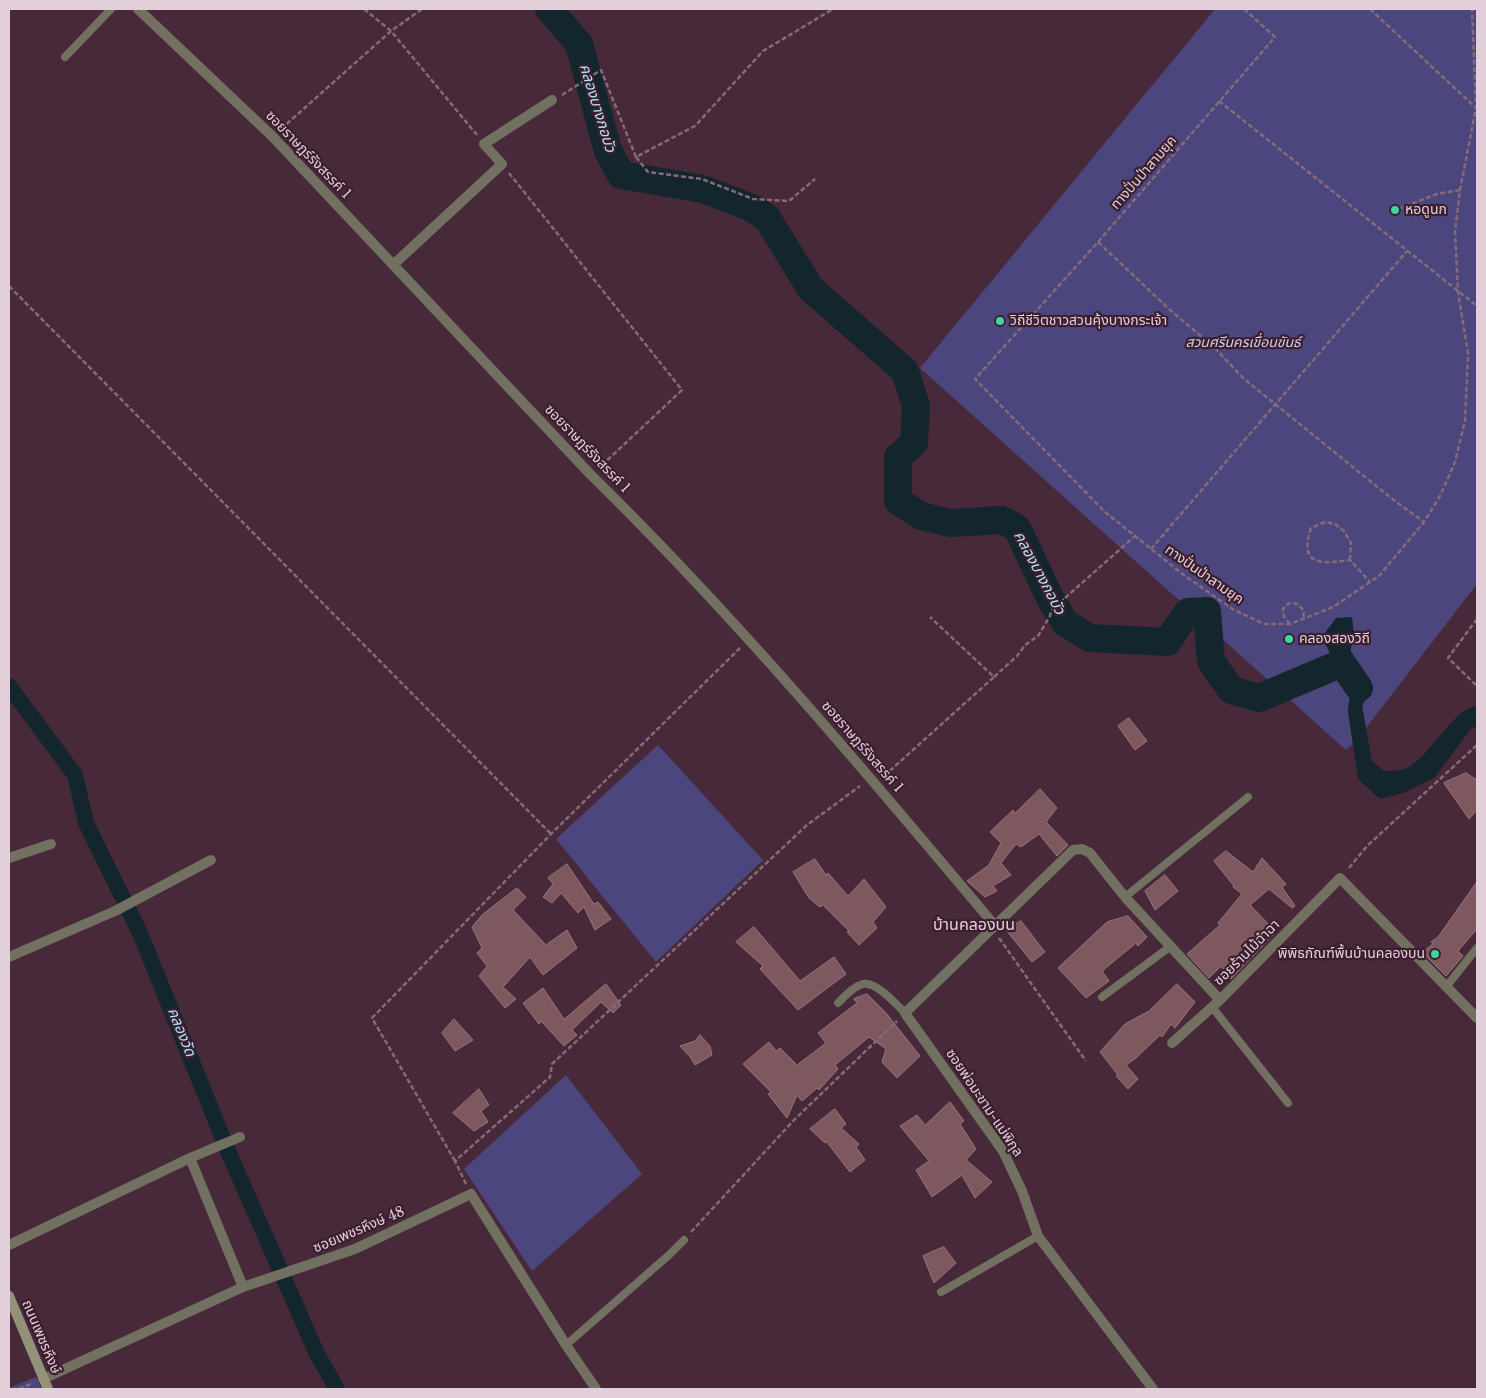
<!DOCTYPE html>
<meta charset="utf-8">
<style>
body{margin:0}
#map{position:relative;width:1486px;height:1398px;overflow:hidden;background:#472939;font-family:"Libre Baskerville",serif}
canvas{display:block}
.frame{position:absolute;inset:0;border:10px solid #e3cfd9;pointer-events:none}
</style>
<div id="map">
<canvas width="1486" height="1398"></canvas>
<div class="frame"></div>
</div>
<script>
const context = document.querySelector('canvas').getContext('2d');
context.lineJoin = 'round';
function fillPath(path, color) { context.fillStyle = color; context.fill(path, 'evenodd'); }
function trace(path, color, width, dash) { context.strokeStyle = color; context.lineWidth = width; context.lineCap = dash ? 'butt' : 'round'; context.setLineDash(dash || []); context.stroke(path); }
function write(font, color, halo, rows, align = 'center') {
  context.font = font + ' "Libre Baskerville","Noto Sans Thai",serif'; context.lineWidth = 4.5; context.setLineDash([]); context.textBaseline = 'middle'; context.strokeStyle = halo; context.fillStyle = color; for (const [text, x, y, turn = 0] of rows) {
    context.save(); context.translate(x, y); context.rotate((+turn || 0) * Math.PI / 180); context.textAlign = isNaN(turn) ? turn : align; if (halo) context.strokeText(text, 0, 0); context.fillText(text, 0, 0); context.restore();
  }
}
const green = new Path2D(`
 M1215,9h262v575l-111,144 -4,-22 8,-15 -22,-28 6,-30 -32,4 28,56 -2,18 5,33 -7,6 -426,-382z
 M658,745l105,115 -107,102 -100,-123z
 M566,1075l76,99 -110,97 -68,-102z
 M36,1377l6,12h-33v-1z`);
const water = new Path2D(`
 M1352,617l2,16 -6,30 22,28 -8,15 10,55 12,10c7,0 17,0 23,-3 24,-12 47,-61 70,-62v26l-4,-6 -39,52 -31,15 -23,6 -22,-20 -10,-68 2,-18 -28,-56 14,-19z`);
const canal = new Path2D(`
 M9,686l66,89 11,48 54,110 88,218 89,203 20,35`);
const river = new Path2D(`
 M549,9l30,35 29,107 13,24 82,14 49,19 15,10 44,71 94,82 11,35 -2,37 -16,14v44l23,15 29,7 52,-3 15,8 33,70 15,25 25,15 77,4 21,-30 19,-1 4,50 20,29 28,8 83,-35 17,25`);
const ferry = new Path2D(`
 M1051,610l14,-12`);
const building = new Path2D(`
 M1129,718l18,23 -12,9 -17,-24z
 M1466,773l11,7v30l-8,9 -25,-36z
 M1040,789l17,19 -11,14 22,23 -11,11 -18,-22 -18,13 -5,-3 -15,19 10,12 -18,11 4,5 -12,6 -18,-16 22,-16 12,-22 -11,-11 23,-22 2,3z
 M1226,851l27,21 9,-14 24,26 -4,3 13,19 -3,2 -23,-19 -19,16 26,27 -45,47 -10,-13 -12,12 -22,-24 33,-29 -2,-2 24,-29 -9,-7 1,-1 -20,-25z
 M815,859l11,16 2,-2 20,23 16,-17 22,28 -13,15 4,6 -18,17 -12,-13 2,-1 -26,-26 -3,2 -11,-9 -16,-26z
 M567,864l27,40 4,-2 13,17 -16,11 -11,-23 -6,6 -17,-20 -9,10 -9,-6 10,-13 -5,-6z
 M1165,875l13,16 -23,19 -10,-19z
 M1477,882v47l-19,22 5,5 -17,20 -24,-24 11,-8 -2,-2 7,-5z
 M517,888l9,9 -13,13 33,35 21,-15 10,18 -34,27 -13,-18 -27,30 13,12 -11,9 -26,-32 8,-10 -10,-13 5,-5 -10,-21 10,-12z
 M1128,916l19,21 -9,9 -2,-3 -34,28 7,10 -23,17 -28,-30 49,-46z
 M1021,921l24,31 -13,10 -26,-32z
 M754,927l46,54 34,-24 12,17 -48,36 -38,-41 3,-3 -27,-24z
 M606,984l15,21 -8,8 -12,-11 -29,28 5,5 -13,11 -23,-25 -2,3 -16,-21 20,-15 21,31z
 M1177,984l18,18 -20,26 -4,-4 -9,13 -2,-2 -24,23 -10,7 12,14 -10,10 -12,-13 2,-1 -18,-23 25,-28 24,-13z
 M867,994l19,19 34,43 -23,22 -15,-16 4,-13 -17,-12 -34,28 3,4 -19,21 -2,-2 -15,13 -5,-6 -10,23 -19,-24 3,-2 -28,-28 26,-22 7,9 4,-3 17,17 29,-22 -8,-10 39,-30 -3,-4z
 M454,1019l19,21 -18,11 -13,-18z
 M700,1035l10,11 2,9 -17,10 -4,-7 -11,-12 15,-5z
 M479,1089l10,16 -8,6 7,11 -14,9 -21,-18z
 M950,1102l14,19 -4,3 16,25 -10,11 26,22 -17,16 -13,-23 -30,22 -16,-27 13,-9 -29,-35 17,-11 8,10z
 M835,1109l11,15 -5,4 18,16 -3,3 9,13 -15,12 -24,-31 -1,2 -15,-14z
 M944,1247l12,16 -22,20 -11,-27z`);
const path = new Path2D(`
 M364,9l27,22 86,104
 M1244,9l31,28 -177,205 -123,137 129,132 77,62 53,37 30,14h26l43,-17 46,-31 45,-54 16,-26 15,-34 10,-41 3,-68 -10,-61 -3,-61 5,-41 16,-82 -4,-99
 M1370,9l106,99
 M562,95l39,-25 35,87 59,-31 68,-75 70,-42
 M1219,101l258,205
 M281,129l110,-98 31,-22
 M636,157l12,15 54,7 51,20 36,2 26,-22
 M509,173l173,217 -82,77
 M1398,209l39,-15 23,-4
 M1098,242l71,67 46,39 28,30 148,120 33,24
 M9,286l542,548
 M1151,549l256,-298
 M1350,560l1,-17 -7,-12 -9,-7 -10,-2 -14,6c-13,38 11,36 39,32l20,22
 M1065,598l70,-62
 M1477,619l-29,39 29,28
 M1290,624l-6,-7 -1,-8 6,-6 9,1 6,7 -1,9
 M994,677l23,-21 8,-11 13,-9 12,-20 1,-6
 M884,776l110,-99 -64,-60
 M1349,868l18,-22 110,-101
 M999,938l87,123
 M455,1161l-83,-143 179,-184 189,-186
 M466,1184l-11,-23 95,-84 2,-13 255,-239 53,-39
 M691,1232l104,-113 102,-98
 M19,1389l14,-6`);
const lane = new Path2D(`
 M65,57l46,-48
 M1125,897l123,-100
 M1446,987l31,-39
 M1102,997l69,-51
 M838,1003c6,-6 14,-15 22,-18 14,-7 36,19 45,28
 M1212,1007l76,96
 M941,1292l97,-56
 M566,1345l103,-90 15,-15`);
const street = new Path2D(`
 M138,9l134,127 319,339c144,141 275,297 405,452
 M393,265l109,-101 -18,-20 68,-44
 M9,858l42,-14
 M9,957l106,-46 96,-51
 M1172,1043l48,-43
 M190,1158l53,129
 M9,1245l181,-87 50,-21
 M43,1379l200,-92 112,-38 116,-55 95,151 30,44
 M1153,1389l-115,-153 -16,-45 -19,-40 -98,-138 168,-163 9,-1 8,4 35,44 95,103 120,-122 137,140`);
const secondary = new Path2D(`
 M9,1296l39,93`);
const markers = [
 [1395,210,5,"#3ed4a3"],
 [1000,321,5,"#3ed4a3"],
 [1289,639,5,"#3ed4a3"],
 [1435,954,5,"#3ed4a3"]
];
const streetNames = [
 ["ซอยราษฎร์รังสรรค์ 1",308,155,46],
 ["ทางปั่นป่าสามยุค",1144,173,-49],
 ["ซอยราษฎร์รังสรรค์ 1",587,449,46],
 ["ทางปั่นป่าสามยุค",1204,575,35],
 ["ซอยราษฎร์รังสรรค์ 1",862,747,49],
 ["ซอยร้านไม้ฉำฉา",1247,953,-45],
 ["ซอยพ่อมะขาม-แม่พิกุล",984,1103,56],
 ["ซอยเพชรหึงษ์ 48",359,1230,-23],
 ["ถนนเพชรหึงษ์",41,1337,67]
];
const poiNames = [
 ["หอดูนก",1405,210],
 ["วิถีชีวิตชาวสวนคุ้งบางกระเจ้า",1010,321],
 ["คลองสองวิถี",1299,639],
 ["พิพิธภัณฑ์พื้นบ้านคลองบน",1425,954,"right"]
];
const parkNames = [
 ["สวนศรีนครเขื่อนขันธ์",1243,343]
];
const waterNames = [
 ["คลองบางกอบัว",597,108,73],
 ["คลองบางกอบัว",1039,573,62],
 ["คลองวัด",181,1032,68]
];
const quarterNames = [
 ["บ้านคลองบน",974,925]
];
fillPath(green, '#4c467e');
fillPath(water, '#14262d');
trace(canal, '#14262d', 16);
trace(river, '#14262d', 28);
trace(ferry, '#aee6fe', 1, [6, 5]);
fillPath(building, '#7e585f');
trace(building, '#9b737b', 1);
trace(path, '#856b79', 2.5, [5, 2.5]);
trace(lane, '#717061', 8);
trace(street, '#717061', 10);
trace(secondary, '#929279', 10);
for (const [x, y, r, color] of markers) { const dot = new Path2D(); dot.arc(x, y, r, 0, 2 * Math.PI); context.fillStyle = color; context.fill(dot); trace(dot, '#3c1f2f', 2); }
write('14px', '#e3cfd9', '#3c1f2f', streetNames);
write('14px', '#e3cfd9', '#3c1f2f', poiNames, 'left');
write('italic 14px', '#d2d2ea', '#3c1f2f', parkNames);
write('italic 15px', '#aee6fe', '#3c1f2f', waterNames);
write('16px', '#e3cfd9', '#3c1f2f', quarterNames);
</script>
